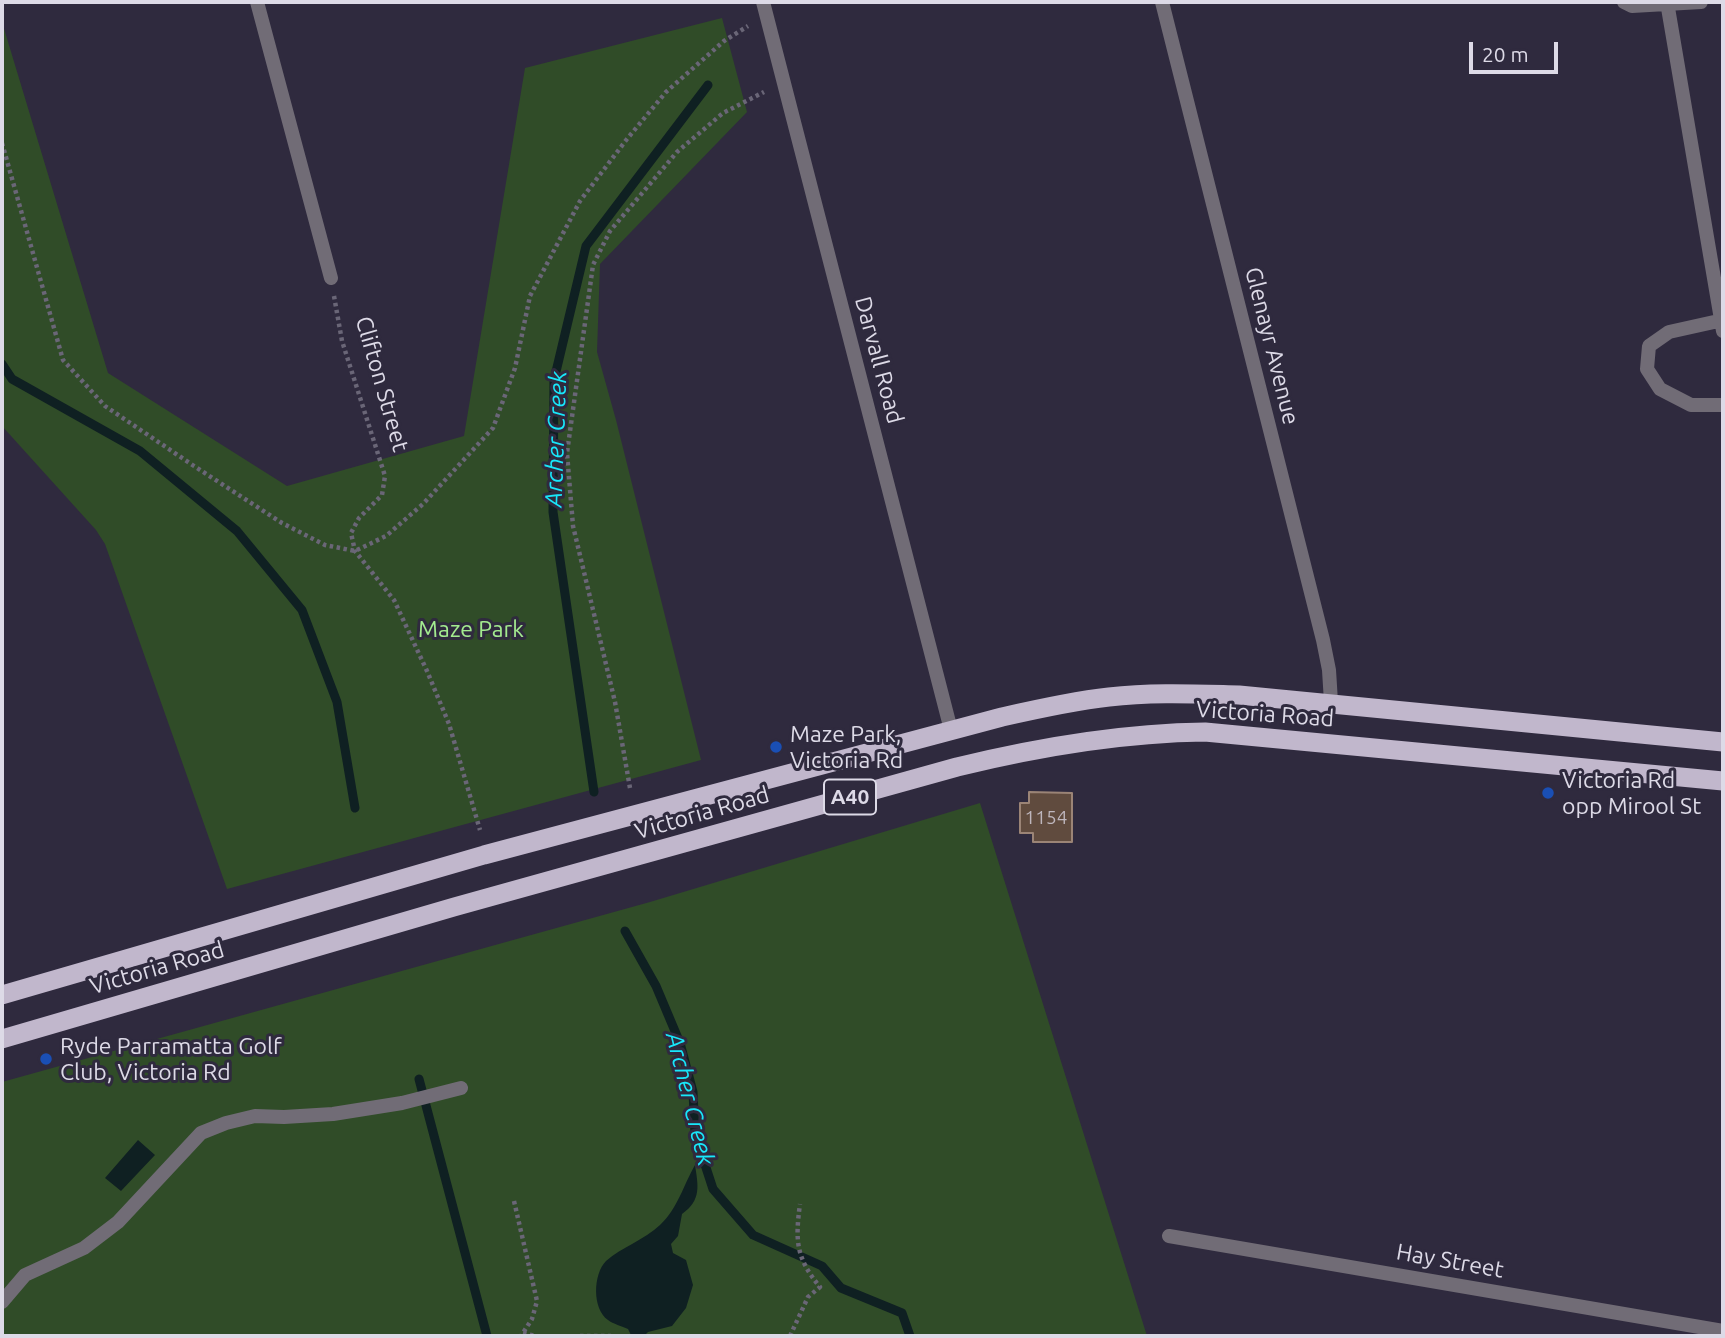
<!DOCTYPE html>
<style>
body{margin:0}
#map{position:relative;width:1725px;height:1338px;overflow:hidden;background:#2f2a3e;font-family:Ubuntu,sans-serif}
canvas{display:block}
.frame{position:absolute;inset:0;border:4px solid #dddae7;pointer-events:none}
.scale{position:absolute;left:1469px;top:42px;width:89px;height:32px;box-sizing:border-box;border:4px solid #dddae7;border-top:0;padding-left:9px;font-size:21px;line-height:24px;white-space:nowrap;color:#dddae7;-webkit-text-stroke:5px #2f2a3e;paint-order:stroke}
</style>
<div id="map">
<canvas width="1725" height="1338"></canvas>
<div class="frame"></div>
<div class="scale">20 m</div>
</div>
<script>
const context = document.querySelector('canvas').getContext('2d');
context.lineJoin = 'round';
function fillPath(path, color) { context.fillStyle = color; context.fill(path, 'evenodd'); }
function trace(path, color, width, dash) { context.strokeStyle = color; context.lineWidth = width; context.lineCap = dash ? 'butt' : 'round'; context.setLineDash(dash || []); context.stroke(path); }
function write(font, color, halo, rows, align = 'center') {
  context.font = font + ' Ubuntu,sans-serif'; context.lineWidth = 6; context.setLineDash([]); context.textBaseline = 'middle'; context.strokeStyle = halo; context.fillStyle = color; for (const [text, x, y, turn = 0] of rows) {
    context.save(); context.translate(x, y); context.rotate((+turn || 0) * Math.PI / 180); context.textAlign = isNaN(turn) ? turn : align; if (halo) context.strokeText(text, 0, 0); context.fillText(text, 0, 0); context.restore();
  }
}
const green = new Path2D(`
 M722,18l25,94 -147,152 -3,88 19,68 85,340 -474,129 -122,-345 -9,-14 -94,-104v-404l106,351 179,113 177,-50 61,-368z
 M980,803l167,533h-1145v-254l648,-180z`);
const water = new Path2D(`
 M138,1140l17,15 -34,36 -16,-13z
 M695,1165c3,20 7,35 -13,49l-4,22 -7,8 2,9 13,7 7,25 -7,23 -14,18 -24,6 -4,4 -13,-1 -3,-6c-6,-3 -15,-5 -20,-9 -16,-11 -15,-46 -2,-59 16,-14 38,-21 54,-36 18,-17 23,-39 35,-60z`);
const stream = new Path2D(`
 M2,364l10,15 128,72 97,80 65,79 35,92 18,106
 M594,792l-41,-280 1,-132 32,-134 122,-161
 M625,931l31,55 24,57 13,49 2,42 18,55 40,46 69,31 19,22 61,25 8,23
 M419,1079l68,257`);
const building = new Path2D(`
 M1029,792l43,1v49h-39v-9h-13v-30h9z`);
const path = new Path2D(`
 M2,143l61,217 42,46 89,60 88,57 43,22 30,6 31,-15 37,-32 70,-76 22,-60 15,-72 50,-95 47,-62 39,-47 58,-51 24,-15
 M334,296l8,45 43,135 -3,19 -23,23 -8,15 4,18 39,49 33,71 22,53 31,106
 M630,788l-15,-86 -42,-176 -6,-73 26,-188 17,-34 67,-79 46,-39 41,-21
 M514,1201l23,100 -5,18 -11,17
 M523,1333l13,3
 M580,1336h31
 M790,1336l18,-39 12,-10c-24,-29 -25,-46 -20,-83`);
const service = new Path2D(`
 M2,1302l23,-27 59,-27 34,-26 83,-89 25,-10 29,-7 29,1 49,-3 69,-11 59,-15`);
const minor = new Path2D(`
 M257,2l74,276
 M763,2l188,728
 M1162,2l161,638 6,30 2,32
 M1624,2l8,4 69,-4
 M1667,2l56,329
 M1723,320l-54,12 -20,14 -2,23 13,20 31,16h32
 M1169,1236l554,95`);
const trunk = new Path2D(`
 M2,995l482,-140 518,-138c35,-8 71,-16 107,-20 43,-5 87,-3 130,-2l484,47
 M2,1039l452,-132 503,-140c82,-20 163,-34 248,-35l518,49`);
const markers = [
 [776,747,7,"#1a4fb4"],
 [1548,793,7,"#1a4fb4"],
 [46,1059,7,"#1a4fb4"]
];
const numberNames = [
 ["1154",1046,818]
];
const shields = [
 [850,797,52]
];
const shieldNames = [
 ["A40",850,797]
];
const streetNames = [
 ["Glenayr Avenue",1272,346,76],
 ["Darvall Road",879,360,75],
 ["Clifton Street",382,384,74],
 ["Victoria Road",1265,714,4],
 ["Victoria Road",702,813,-16],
 ["Victoria Road",157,968,-16],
 ["Hay Street",1450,1261,10]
];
const parkNames = [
 ["Maze Park",471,629]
];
const poiNames = [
 ["Maze Park,",790,734],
 ["Victoria Rd",790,760],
 ["Victoria Rd",1562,780],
 ["opp Mirool St",1562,806],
 ["Ryde Parramatta Golf",60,1046],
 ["Club, Victoria Rd",60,1072]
];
const waterNames = [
 ["Archer Creek",556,439,-88],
 ["Archer Creek",690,1099,76]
];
fillPath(green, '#304c28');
fillPath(water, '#0f2022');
trace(stream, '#0f2022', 9);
fillPath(building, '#604b3e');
trace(building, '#9b8476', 2);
trace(path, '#6a6677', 4.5, [3.5, 3.5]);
trace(service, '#716c76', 14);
trace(minor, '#716c76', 14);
trace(trunk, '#c1b7cc', 19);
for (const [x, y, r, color] of markers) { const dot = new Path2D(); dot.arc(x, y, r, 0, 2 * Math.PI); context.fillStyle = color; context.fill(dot); trace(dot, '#2f2a3e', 2.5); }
write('19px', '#beb6bd', null, numberNames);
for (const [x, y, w] of shields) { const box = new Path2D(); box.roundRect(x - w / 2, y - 17.5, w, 35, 5); context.fillStyle = '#2f2a3e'; context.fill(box); trace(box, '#dddae7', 2); }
write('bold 21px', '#dddae7', null, shieldNames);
write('23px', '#dddae7', '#2f2a3e', streetNames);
write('23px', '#a3eb8f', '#2f2a3e', parkNames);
write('23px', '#dddae7', '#2f2a3e', poiNames, 'left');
write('italic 24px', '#18e7fa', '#2f2a3e', waterNames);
</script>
